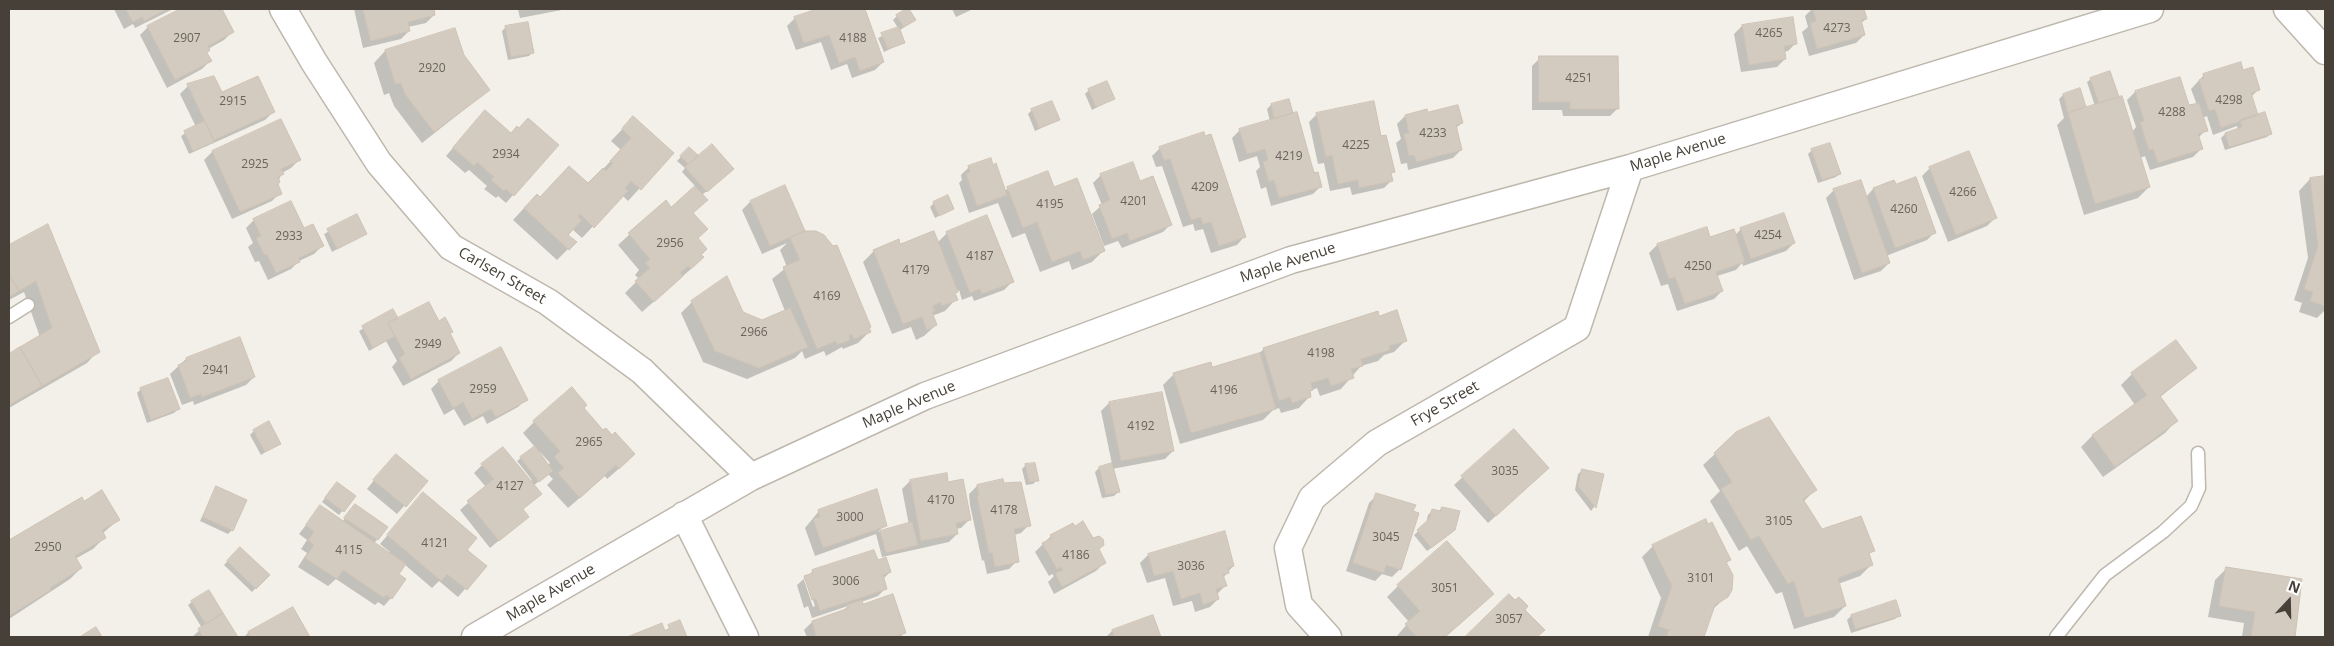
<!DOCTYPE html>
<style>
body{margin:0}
#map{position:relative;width:2334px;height:646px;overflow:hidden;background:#f3f0e9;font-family:"Open Sans",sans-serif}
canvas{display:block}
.frame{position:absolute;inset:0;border:10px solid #464038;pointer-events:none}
.north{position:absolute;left:2264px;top:576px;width:50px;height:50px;-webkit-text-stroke:4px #fff;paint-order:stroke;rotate:21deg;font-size:14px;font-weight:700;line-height:20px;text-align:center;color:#464038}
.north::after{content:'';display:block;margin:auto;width:18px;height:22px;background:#464038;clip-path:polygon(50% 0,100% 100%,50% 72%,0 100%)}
</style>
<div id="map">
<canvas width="2334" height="646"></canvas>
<div class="frame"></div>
<div class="north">N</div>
</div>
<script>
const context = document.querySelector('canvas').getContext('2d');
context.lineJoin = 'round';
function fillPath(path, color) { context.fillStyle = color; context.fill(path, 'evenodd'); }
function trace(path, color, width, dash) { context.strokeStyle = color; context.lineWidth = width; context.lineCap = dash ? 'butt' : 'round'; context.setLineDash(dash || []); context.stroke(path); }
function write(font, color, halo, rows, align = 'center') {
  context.font = font + ' "Open Sans",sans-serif'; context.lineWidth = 4.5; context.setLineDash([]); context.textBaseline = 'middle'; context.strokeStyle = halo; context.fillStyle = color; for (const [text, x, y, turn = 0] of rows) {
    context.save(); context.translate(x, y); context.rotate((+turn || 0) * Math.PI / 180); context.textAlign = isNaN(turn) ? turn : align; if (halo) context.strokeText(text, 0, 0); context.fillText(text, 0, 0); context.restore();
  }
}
const shadow = new Path2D(`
 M114,9h59l-38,19 -2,-4 -9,5z
 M183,9h37l12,23 -8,8 -16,9 -2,4 4,8 -8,8 -35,19 -27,-53 8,-8z
 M354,9h78l2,6 -8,8 -18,4 1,4 -8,8 -38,9z
 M518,9h49l-47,9z
 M821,9h43l19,53 -8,8 -23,8 -5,-14 -16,6 -10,-28 -25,8 -9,-24 8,-8z
 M952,9h21l-17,8z
 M1812,9h51l3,10 -6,5 4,11 -8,8 -47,13 -7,-24 6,-5 -3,-11z
 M897,16l17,4 -15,11 5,11 -20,10 -6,-14 20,-10 -5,-8z
 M1742,26l54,17 -8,8 -5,1 2,7 -8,8 -36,5 -7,-38z
 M506,27l27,25 -4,4 -21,4 -6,-29z
 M454,30l8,25 27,35 -67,53 -28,-37 -5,-13 -5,2 -10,-32 11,-12z
 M1540,58l78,50 -8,8h-47l-1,-6h-30v-44z
 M2243,71l16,18 -8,8 6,19 14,17 -4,4 -42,13 -4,-12 4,-4 13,-4 -1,-4 -24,9 -6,-19 -5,2 4,12 -8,8 3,11 -8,8 -43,13 -5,-14 -5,2 9,29 -11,11 -54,17 -27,-90 7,-7 -5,-19 4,-4 22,12 -4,3 14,-4 -8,-24 4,-3 18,-6 23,59 4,-5 -9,-27 8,-8 44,-14 9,29 9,-2 -6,-16 13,-14z
 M188,86l33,8 52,18 -8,8 -76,34 -8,-18 15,-9 -16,-33z
 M1089,90l24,9 -21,11 -7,-16z
 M1271,105l20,8 -3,3 33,70 -8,8 -42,12 -5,-19 -5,2 -5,-18 4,-4 -3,-11 -18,6 -7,-24 8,-8 30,-9 -3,-12z
 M1032,110l27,10 -24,11 -7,-17z
 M1317,114l63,24 13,33 -3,3 2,6 -8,8 -32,7 -2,-8 -20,4 -6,-28 -6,1 -9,-42z
 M1427,114l35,9 -6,5 5,22 -8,8 -45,12 -1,-7 -6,1 -5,-21 5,-4 -4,-15 8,-8z
 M633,118l39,35 -44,48 -6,-6 -40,43 -10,-9 -5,6 8,7 -18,18 -44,-40 12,-13 14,-9 49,-13 33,-35 -10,-9z
 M281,120l18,40 -8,8 -9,5 -5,11 3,9 -8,8 -40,18 -28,-59 8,-8z
 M477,120l36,75 -7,8 -8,-7 -2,2 -12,-9 3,-3 -18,-16 -4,3 -19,-17z
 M689,148l10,9 30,15 -27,23 4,5 -14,14 8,41 -9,14 -49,43 -17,-19 14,-14 -4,-4 4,-5 -21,-25 47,-43 6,6 25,-21 -14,-15 3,-4 -8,-7z
 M1160,148l84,89 -7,8 -26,8 -8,-24 -8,2 -2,-7 -10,3 -21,-61 -6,1 -4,-11z
 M1812,150l27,24 -3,3 -18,6 -10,-29z
 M969,167l36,24 3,-3h45l50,63 -11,11 -20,8 -3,-9 -29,11 -15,-39 -13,5 -14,-35 -29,10 -10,-30 3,-3 -1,-5z
 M1930,168l65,50 -8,8 -39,16 -26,-66z
 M1101,175l38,8 32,41 -8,8 -41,16 -4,-7 -14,5 -12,-32 10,-9 -9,-22z
 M2325,177v133l-8,8 -18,-6 3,-9 -8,-3 14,-42 -9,-67 11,-12z
 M784,187l20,45 65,100 -11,11 -15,6 -1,-2 -16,9 -2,-5 -19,8 -3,-8 -7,7 -48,21 -44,-17 -22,-49 11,-11 50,11 20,8 23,-10 -13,-32 15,-12 -7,-17 7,-7 -25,11 -20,-44 8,-8z
 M1873,189l62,43 -8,8 -41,16 3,7 -8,8 -27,9 -28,-82 8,-8 32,7z
 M934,203l18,6 -17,9 -5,-11z
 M357,216l8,18 -33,18 -8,-18z
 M254,220l49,10 19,16 -8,8 -15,7 -8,8 -23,11 -9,-19 -4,1 -7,-15 5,-4 -7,-15z
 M48,226l50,125 -11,12 -78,45v-53l31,-18 -16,-45 -15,8v-53z
 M1707,229l3,9 25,-3 6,-6 53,14 -8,8 -43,15 -1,-3 -6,7 -19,6 5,15 -8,8 -37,12 -9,-27 -7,2 -12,-33 8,-8z
 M947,233l65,49 -8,8 -30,11 -2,-5 -10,4 -3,-10 -5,5 2,4 -11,12 -13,5 4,9 -12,11 -8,4 -5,-13 -19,7 -29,-72 11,-11 63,-8z
 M393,311l5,8 40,4 11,11 10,19 -8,8 -48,25 -11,-19 5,-6 -11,-20 -17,10 -10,-20z
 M1378,317l28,23 -12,12 -10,3 -6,6 -17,5 -20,23 -21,7 -3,-8 -5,2 -3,3 1,3 -11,12 -18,5 -2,-5 -6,2 -10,10 -83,24 -17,-59 11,-11 38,-6 45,-13 7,-6z
 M500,349l26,50 -8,8 -31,17 -4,-8 -19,10 -10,-17 -10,6 -13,-26 8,-8z
 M186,359l68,18 -8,8 -52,20 -1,-4 -11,4 -12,-31z
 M2196,368l-37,30 17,23 -11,12 -62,44 -22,-30 11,-11 43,-31 -14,-20 11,-11z
 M141,389l37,20 -4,4 -27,10 -10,-30z
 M1109,403l64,48 -8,8 -53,10 6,23 -4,4 -12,2 -7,-26 4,-4 13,-4 -11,-53z
 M534,422l88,44 -15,13 -2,-3 -37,32 -21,-23 6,-6 -5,-5 -15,12 7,8 -18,16 5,7 -37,31 -30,-38 26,-23 -12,-14 8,-8 48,17 2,-2 -15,-19 18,-14 -12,-14zM540,452l10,11 -2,2 -9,-12z
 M254,431l25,12 -18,12 -11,-20z
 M1513,431l27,45 -52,47 -34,-38z
 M1715,454l100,36 -12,12 19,28 51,20 -5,5 4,9 -12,12 -22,8 7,22 -11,11 -40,12 -12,-37 -6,2 -29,-48 -8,5 -29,-50 10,-10 -17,-26z
 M388,463l38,18 -29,33 -30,-25z
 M1026,465l11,15 -4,4 -7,1 -4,-16z
 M1582,471l20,4 -8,32 -3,4 -16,-21 3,-16z
 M910,481l37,2 22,37 -8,8 -5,1 1,5 -8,8 -67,15 -6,-23 -61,22 -10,-28 14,-17 66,14 -7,7 31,-7 -7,-36z
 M977,486l52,39 -8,8 -7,2 3,26 -8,8 -22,5 -3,-14 -2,1 -12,-56 -1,-11z
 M333,487l21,9 -15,19 -17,-13z
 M216,488l16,42 -4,4 -28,-13z
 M1377,495l23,74 -8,8 -10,-3 -7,7 -29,-10 23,-68z
 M81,499l2,4 35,17 -16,14 2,4 -11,11 -18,10 6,9 -11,11 -61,40v-77z
 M416,502l69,64 -27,31 -19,-16 -7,7 -28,-24 -7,10 -6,24 -7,8 -6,-4 -3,3 -39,-26 -8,7 -30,-19 9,-14 -6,-4 6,-9 -8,-6 21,-27 22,15 9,-13 26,31 -3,3 15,11 1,-2 -10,-8z
 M1442,508l8,26 -23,17 -13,-16 12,-11 2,-9 4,-4 6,1z
 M1224,532l9,34 -10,12 2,8 -9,9 2,4 -8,8 -15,5 -3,-11 -19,5 -8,-28 -18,5 -7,-20 8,-8z
 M1051,536l41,4 12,23 -8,8 -42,23 -6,-12 6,-6 -2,-2 -3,2 -14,-24z
 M1653,546l77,13 -4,5 1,32 -15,14 -9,27h-55l13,-39 -19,-41z
 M240,548l28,27 -16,17 -28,-27z
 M877,561l13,11 -7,7 3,9 -8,8 -17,6 1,4 43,27 -5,4h-93l-3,-7 8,-8 30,-10 6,-6 -36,12 -4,-12 -4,2 -7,-23 16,-14zM806,578l9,28 -2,1 -9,-27z
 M2226,569l72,42 -4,26h-52l2,-14 -36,-6 7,-37z
 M1398,586l83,19 -36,32h-49l13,-15 -22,-25z
 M1509,596l34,34 -7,7h-70z
 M192,602l30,13 15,22h-45l10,-9 -14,-23z
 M292,608l16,29h-64l4,-4z
 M1899,615l-4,4 -44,14 -4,-13 4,-4z
 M1152,617l8,20h-54l6,-6z
 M679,622l7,15h-55l30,-13 3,7z`);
const building = new Path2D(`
 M126,9h41l-23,12 -2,-4 -9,5z
 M180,9h42l12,23 -26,14 2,4 -3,3 5,8 -37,19 -28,-54z
 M363,9h71l1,6 -27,7 2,9 -39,10z
 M817,9h48l19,53 -24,9 -5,-14 -16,6 -10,-28 -25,8 -10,-26z
 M906,9h3l7,11 -12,7 -8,-12z
 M1813,9h51l3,10 -6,1 4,15 -48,14 -7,-26 6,-2z
 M1793,17l4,27 -13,2 2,13 -37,6 -7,-40z
 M528,22l6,31 -23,4 -6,-31z
 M899,27l6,16 -17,6 -7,-16z
 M455,28l9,27 26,35 -56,42 -29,-38 -4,-11 -6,1 -10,-34z
 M1539,56h79l1,53h-49v-7h-31z
 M2241,62l2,8 10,-3 7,23 -9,3 7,22 -37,13 -6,-19 -6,2 -10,-31 5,-2 -1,-4z
 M2110,71l9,26 -20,6 -9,-25z
 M214,76l8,16 36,-16 17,36 -61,28 -27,-56z
 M2180,77l9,28 10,-2 9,28 -10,3 5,15 -45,14 -5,-14 -4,1 -9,-28 4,-1 -9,-30z
 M1107,81l8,18 -19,8 -8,-18z
 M2080,88l6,19 -18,6 -5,-19z
 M2122,96l28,91 -55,17 -27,-91z
 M1289,99l4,14 -19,6 -3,-15z
 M1052,101l8,19 -21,8 -8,-19z
 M1374,101l7,35 5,-1 9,37 -4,1 2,8 -34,7 -1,-8 -20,4 -6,-29 -6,2 -10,-44z
 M1458,105l5,18 -7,2 6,25 -46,12 -2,-7 -5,1 -5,-22 5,-1 -4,-18 22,-6 1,3z
 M485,110l26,23 6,-7 2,2 9,-10 31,27 -45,51 -8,-7 -2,2 -13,-11 3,-3 -17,-15 -3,4 -21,-18z
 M1297,112l17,61 4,-1 4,15 -43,11 -5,-18 -5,2 -6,-20 5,-2 -3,-11 -18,5 -8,-25z
 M2265,112l7,22 -43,13 -4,-14 17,-6 -2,-7z
 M633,116l41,37 -33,37 -10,-9 -6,7 3,3 -34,37 -14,-14 -2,3 4,3 -14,15 9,7 -8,8 -45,-42 13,-14 3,3 29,-31 19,17 15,-15 3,3 7,-8 -3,-2 21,-23 -9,-9z
 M281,119l20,41 -20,9 3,5 -6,3 2,5 -2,2 4,10 -42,18 -28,-61z
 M205,121l9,21 -21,9 -9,-20z
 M1204,132l1,4 6,-2 35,103 -27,9 -8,-24 -8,2 -2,-7 -10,3 -21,-61 -6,1 -5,-13z
 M1830,143l11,31 -19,6 -11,-31z
 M712,144l22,25 -27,23 -22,-25z
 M689,147l10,9 -11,8 -8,-8z
 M1969,151l28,67 -41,17 -27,-68z
 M991,158l2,7 3,-2 11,32 -30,11 -11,-32 4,-2 -2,-6z
 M1133,162l7,19 13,-5 19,49 -42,16 -3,-8 -15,6 -13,-34 11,-5 -10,-26z
 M1048,171l6,16 23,-9 28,73 -22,9 -3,-9 -28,11 -15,-40 -14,6 -16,-41z
 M2325,176v130l-15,-5 3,-9 -9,-3 14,-43 -8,-68z
 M1916,177l20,56 -41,15 -22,-60 21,-8 2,4z
 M1861,180l29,83 -28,10 -29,-84z
 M785,185l20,46 -35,15 -20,-45z
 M695,186l13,14 -15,13 15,16 -10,9 9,11 -6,6 3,2 -13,12 -3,-3 -8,7 3,3 -29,26 -19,-21 15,-13 -5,-5 5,-4 -22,-26 38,-33 5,7z
 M948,195l6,14 -15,7 -6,-14z
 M291,201l13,27 9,-4 11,22 -25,12 1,4 -24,11 -9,-19 -3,1 -8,-17 5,-2 -8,-17z
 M1784,213l11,30 -44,16 -11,-31z
 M357,214l10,20 -30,15 -10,-20z
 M987,215l27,67 -32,12 -2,-5 -10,4 -24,-61z
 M48,224l52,128 -58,34 -22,-39 32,-19 -16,-47 -17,10 -10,-16v-30z
 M1707,227l3,10 24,-8 11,33 -29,10 7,19 -38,13 -10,-27 -6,2 -12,-35z
 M805,231h11l8,4 9,11 4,-1 34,82 -2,1 2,4 -17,7 -2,-5 -3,2 1,4 -13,5 -1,-4 -19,8 -34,-82 17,-7 -10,-22z
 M934,231l24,61 -3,1 3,7 -16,6 -1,-4 -9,4 3,5 -3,1 5,13 -10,5 -5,-13 -19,7 -30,-74 26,-11 1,5z
 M9,275l10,16 -10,6z
 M727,276l16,36 19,8 28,-12 18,39 -49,21 -44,-17 -24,-50z
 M429,302l10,19 6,-4 8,15 -3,1 10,20 -49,26 -12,-21 6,-4 -17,-31z
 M393,309l5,9 -10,5 7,13 -22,12 -11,-22z
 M1397,310l10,31 -18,5 1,4 -29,9 2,7 -12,3 3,9 -23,8 -3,-8 -17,5 2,7 -3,1 1,6 -19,6 -2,-6 -11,4 -16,-53 115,-37 1,5z
 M240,337l15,40 -53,20 -1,-3 -11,4 -12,-33 9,-4 -1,-3z
 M2176,340l21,28 -37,28 18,25 -63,46 -23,-32 55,-40 -16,-22z
 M20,347l22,39 -33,19v-51z
 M501,347l27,53 -32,17 -5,-8 -19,10 -9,-17 -10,6 -15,-28z
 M1260,353l16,56 -85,24 -18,-60 38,-11 1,5z
 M168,378l12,31 -29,11 -11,-32z
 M572,387l15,18 -3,3 19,22 3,-2 6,7 3,-3 20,22 -16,15 -3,-4 -36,33 -22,-25 6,-5 -10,-11 6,-6 -27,-30z
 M1162,392l12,59 -53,10 -12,-59z
 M1769,417l48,73 -14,9 19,30 39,-13 14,35 -6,2 4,12 -35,13 8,28 -41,12 -11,-37 -6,3 -29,-48 -8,4 -30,-51 11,-7 -18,-29 22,-21z
 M269,421l12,23 -16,8 -12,-22z
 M1514,429l35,39 -53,48 -35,-40z
 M535,446l18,25 -14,11 -19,-25z
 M503,447l39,47 -19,15 6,8 -30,24 -32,-40 27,-22 -13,-15z
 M396,454l32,27 -22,26 -33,-27z
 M1035,463l4,18 -10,1 -4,-18z
 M1112,463l8,29 -14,3 -7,-28z
 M1582,469l22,5 -8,34 -18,-22z
 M947,473l1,9 15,-3 8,41 -15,3 2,11 -37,7 -11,-61z
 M1003,479l1,4 17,-1 10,44 -17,3 5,33 -24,5 -3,-14h-3l-12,-57 2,-1 -2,-10z
 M337,482l19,14 -12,16 -19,-14z
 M216,486l31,14 -14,31 -30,-14z
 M877,489l10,37 -64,22 -10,-29 7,-2 -2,-7z
 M102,490l18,30 -18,10 4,8 -31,18 7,12 -32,20 1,2 -42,26v-76l73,-43 2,4z
 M423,492l54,46 -10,12 20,16 -20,24 -20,-16 -6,7 -54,-46z
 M1376,493l40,12 -3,6 6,2 -18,57 -15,-5 -2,8 -31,-10z
 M355,504l33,23 -10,13 -34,-22z
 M320,505l86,59 -7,10 7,5 -14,20 -6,-4 -2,3 -41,-28 -6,9 -32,-21 9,-13 -6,-5 6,-8 -8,-7z
 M1442,507l18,4 -5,19 -24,18 -14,-18 12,-11 3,-10 8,2z
 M1706,519l2,5 4,-2 19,38 -5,2 7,13 -1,15 -4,7 -13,8 -11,32h-38l3,-7 -11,-4 14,-40 -20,-41z
 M1083,521l10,17 6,-2 4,3 1,6 -5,4 7,14 -44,24 -7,-14 8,-3 -2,-3 -4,2 -15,-26 10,-5 -2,-3 23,-12 2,3z
 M912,522l6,23 -32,8 -6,-22z
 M1225,531l9,35 -6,2 1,5 -6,2 4,11 -11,3 3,10 -16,6 -3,-12 -19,6 -8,-28 -19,5 -6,-22z
 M1447,541l47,53 -49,43h-28l-12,-13 15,-13 -23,-26z
 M240,547l30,28 -14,14 -29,-28z
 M874,550l4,10 8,-3 5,15 -8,3 4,14 -67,22 -4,-12 -4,1 -8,-24 9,-3 -1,-3z
 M2226,567l76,12 -7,58h-44l4,-25 -36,-6z
 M209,590l14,23 -17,11 -15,-23z
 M893,594l13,39 -13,4h-77l-4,-16 37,-13 -2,-3 15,-5 1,4z
 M1509,594l6,6 4,-3 9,9 -3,4 20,20 -8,7h-72z
 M1896,600l5,16 -46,13 -4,-14z
 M293,607l17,30h-60l-2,-5z
 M223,613l15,24h-35l-5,-8z
 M1153,615l8,22h-47l-2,-7z
 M680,620l7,17h-60l35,-14 3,8 5,-2 -2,-4z
 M96,627l6,10h-22z`);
const service = new Path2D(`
 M9,317l19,-12
 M2056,637l49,-62 58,-43 28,-26 8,-18 -1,-35`);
const minor = new Path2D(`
 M283,9l31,53 65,101 72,84 97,55 94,69 109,106
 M2287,9l38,42
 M684,515l61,122
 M475,637l276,-160 174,-81 366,-136 339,-92 520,-159
 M1328,637l-29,-32 -11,-57 24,-50 65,-55 200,-115 53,-160`);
const numberNames = [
 ["4273",1837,29],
 ["4265",1769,34],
 ["2907",187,39],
 ["4188",853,39],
 ["2920",432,69],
 ["4251",1579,79],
 ["4298",2229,101],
 ["2915",233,102],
 ["4288",2172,113],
 ["4233",1433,134],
 ["4225",1356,146],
 ["2934",506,155],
 ["4219",1289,157],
 ["2925",255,165],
 ["4209",1205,188],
 ["4266",1963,193],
 ["4201",1134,202],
 ["4195",1050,205],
 ["4260",1904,210],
 ["4254",1768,236],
 ["2933",289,237],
 ["2956",670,244],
 ["4187",980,257],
 ["4250",1698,267],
 ["4179",916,271],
 ["4169",827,297],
 ["2966",754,333],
 ["2949",428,345],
 ["4198",1321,354],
 ["2941",216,371],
 ["2959",483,390],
 ["4196",1224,391],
 ["4192",1141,427],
 ["2965",589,443],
 ["3035",1505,472],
 ["4127",510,487],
 ["4170",941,501],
 ["4178",1004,511],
 ["3000",850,518],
 ["3105",1779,522],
 ["3045",1386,538],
 ["4121",435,544],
 ["2950",48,548],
 ["4115",349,551],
 ["4186",1076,556],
 ["3036",1191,567],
 ["3101",1701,579],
 ["3006",846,582],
 ["3051",1445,589],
 ["3057",1509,620]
];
const streetNames = [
 ["Maple Avenue",1678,153,-17],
 ["Maple Avenue",1288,263,-18],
 ["Carlsen Street",502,276,30],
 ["Frye Street",1445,404,-30],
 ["Maple Avenue",909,405,-23],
 ["Maple Avenue",551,593,-30]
];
fillPath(shadow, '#0003');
fillPath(building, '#d4cbc0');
trace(building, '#cec2b4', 1);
trace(service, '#beb7ad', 15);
trace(minor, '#beb7ad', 29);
trace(service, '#fff', 12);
trace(minor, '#fff', 26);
write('12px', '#6a635a', null, numberNames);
write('15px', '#464038', '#fff', streetNames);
</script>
